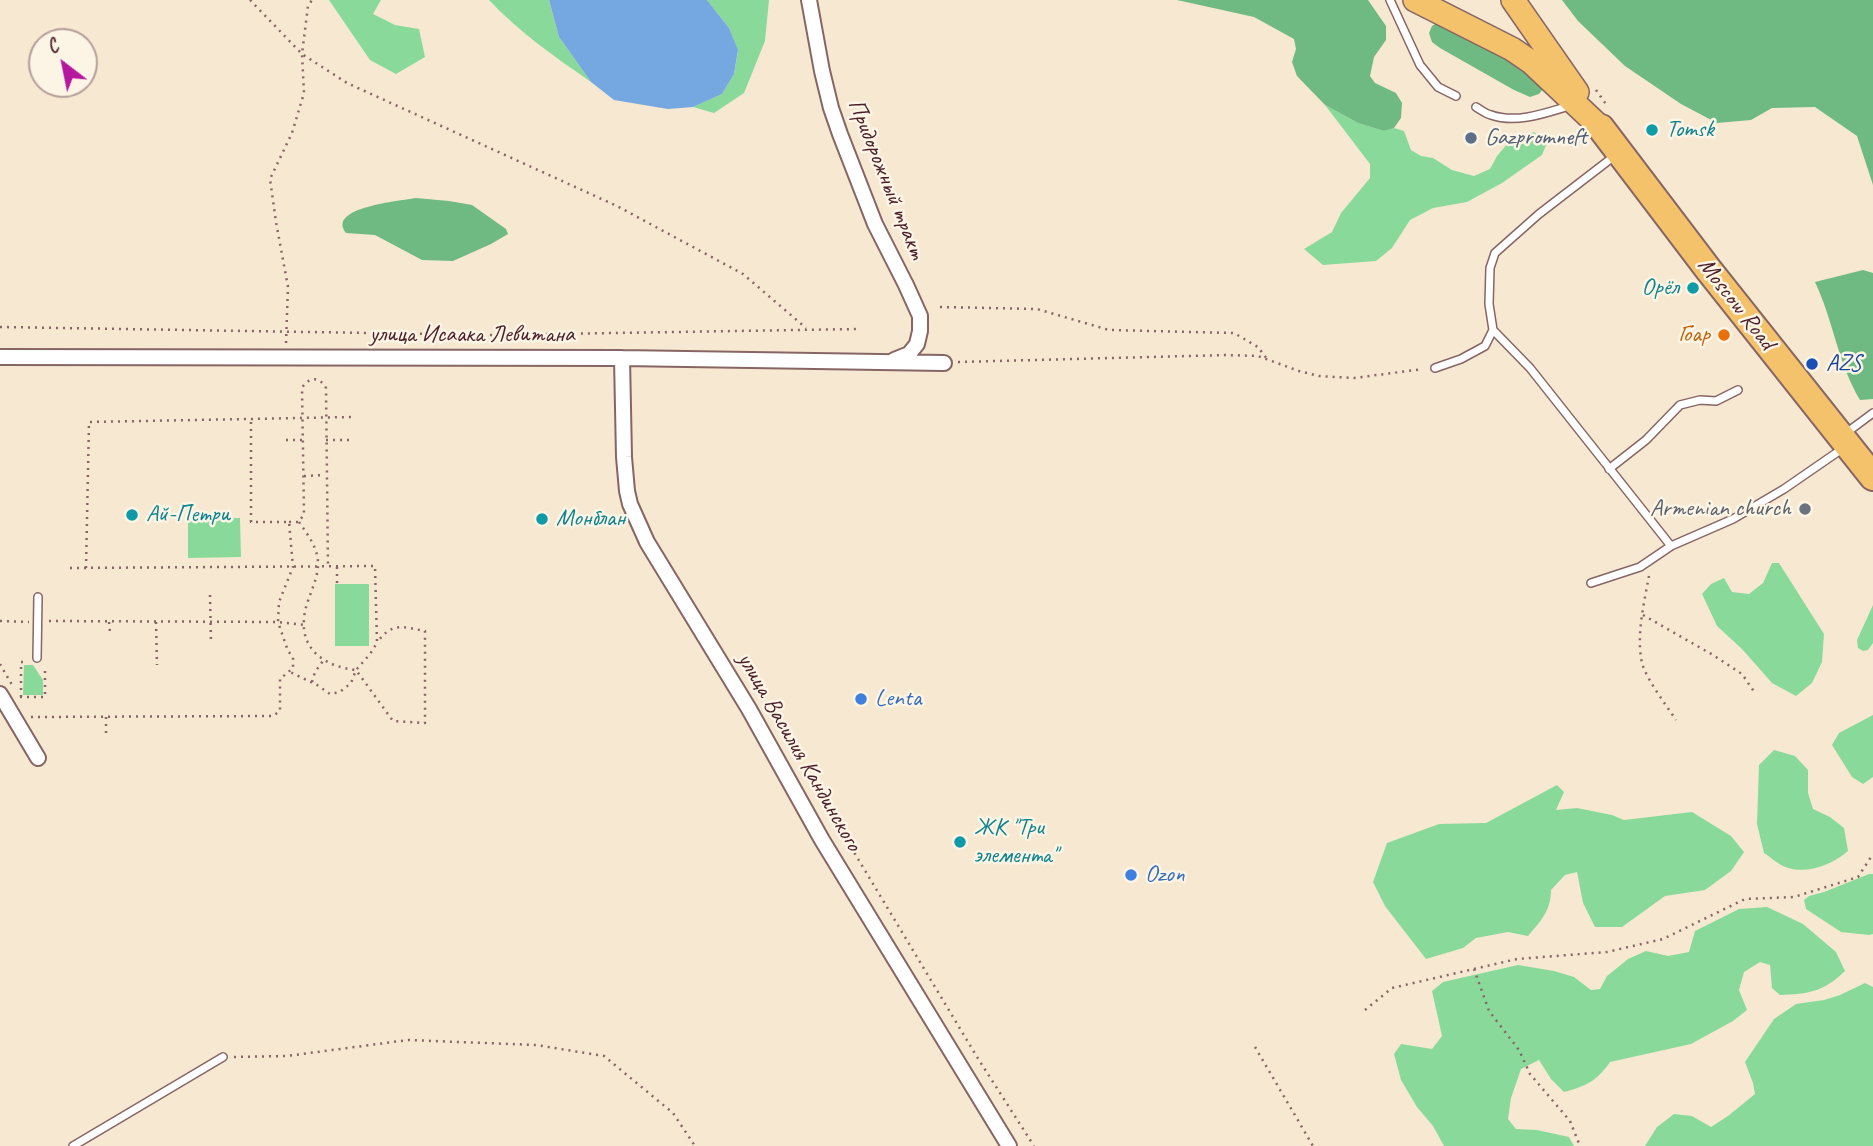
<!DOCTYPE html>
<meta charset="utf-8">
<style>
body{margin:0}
#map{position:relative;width:1873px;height:1146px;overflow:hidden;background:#f7e8d1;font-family:Caveat,sans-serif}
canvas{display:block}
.north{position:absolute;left:28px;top:28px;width:70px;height:70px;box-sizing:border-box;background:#fcf5e5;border:2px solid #b59f9b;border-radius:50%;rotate:328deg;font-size:19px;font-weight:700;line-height:28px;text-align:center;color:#4a1f2b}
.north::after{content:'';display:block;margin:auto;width:24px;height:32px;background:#b5179e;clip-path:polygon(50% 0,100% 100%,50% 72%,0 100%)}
</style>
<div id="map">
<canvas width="1873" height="1146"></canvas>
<div class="north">С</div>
</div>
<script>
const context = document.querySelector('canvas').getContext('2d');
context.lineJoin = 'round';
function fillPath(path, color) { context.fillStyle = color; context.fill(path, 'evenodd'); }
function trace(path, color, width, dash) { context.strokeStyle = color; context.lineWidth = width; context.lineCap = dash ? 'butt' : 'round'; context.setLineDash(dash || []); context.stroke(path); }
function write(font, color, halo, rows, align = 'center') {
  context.font = font + ' Caveat,sans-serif'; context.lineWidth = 5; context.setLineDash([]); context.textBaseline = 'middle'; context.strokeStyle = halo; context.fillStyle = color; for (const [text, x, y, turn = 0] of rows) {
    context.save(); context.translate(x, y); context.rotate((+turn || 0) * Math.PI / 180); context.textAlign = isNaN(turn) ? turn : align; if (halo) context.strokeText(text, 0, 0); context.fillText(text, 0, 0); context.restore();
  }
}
const green = new Path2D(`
 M329,0h52l-8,14 22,11 24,4 6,28 -29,17 -26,-14z
 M489,0h60l10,37 32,45c-36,-25 -72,-50 -102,-82z
 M707,0h62l-4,41 -21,52 -30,20 -21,-6 29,-13 12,-20 4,-23 -9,-23z
 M1325,105l33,18 26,8 10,-3 10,3 7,19 10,6 12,2 19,12 22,6 16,-7 7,-13 12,-14 25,-10 13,11 -5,12 -40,28 -35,19 -34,6 -23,12 -18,28 -16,13 -53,4 -19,-16 28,-17 9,-19 29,-35v-14z
 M188,518h52l1,39 -53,1z
 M1772,563h7l45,71 -2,28 -10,21 -16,13 -24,-13 -30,-34 -25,-23 -15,-32 9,-10 13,-6 8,14 17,2 14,-11z
 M335,584h34v62h-34z
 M1873,605v38l-5,7 -5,1 -5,-3 -1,-8z
 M24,665h9l10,15v15h-20z
 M1873,715v62l-10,7 -11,-7 -20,-32 7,-12z
 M1774,750l21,6 13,14v23l5,16 17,8 14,11 4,23c-16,14 -43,25 -65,15 -6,-3 -13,-9 -19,-13l-7,-29 2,-59z
 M1557,785l7,7 -8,18 21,-2 35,7 12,5 68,-8 39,24 13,16 -13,19 -26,19 -40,6 -43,31h-27l-12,-24 -6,-31 -12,3 -14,15c0,20 -10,31 -23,46l-20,-4 -32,6 -13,10 -37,11 -41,-53 -12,-24 14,-39 52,-19 47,-1z
 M1869,874h4v60l-4,1 -28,-3 -35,-23 -2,-9 5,-4 15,-4z
 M1767,907l36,17 33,28 9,19c-22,21 -36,23 -65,24l-8,-7 -2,-23 -10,-3 -16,10 -5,18 8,20 -14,11 -42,23 -81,18c-13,19 -24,24 -46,30l-13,-13 -12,-19 -18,9 -10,29 -3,21 8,10 21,1 32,7 5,9h-130l-11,-20 -16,-19 -16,-27 -7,-26 7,-10 31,5 10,-13 -10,-45 11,-9 75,-17 36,6 20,6 17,13 9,-1 7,-13 21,-17 18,-8 22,5 21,-4 6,-21 44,-22z
 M1865,983l8,4v159h-228l12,-19 17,-13 18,2 19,11 17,-11 27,-22 -2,-11 -8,-21 29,-43 22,-15 28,-4 16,-5z`);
const forest = new Path2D(`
 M1177,0h191l18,26v14l-12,17 -4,19 5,7 21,10 6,10 -1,15 -7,10 -10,3 -26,-8 -33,-18 -28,-29 -5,-14 4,-13 -2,-10 -40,-22z
 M1562,0h311v185l-16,-49 -42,-29 -43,1 -21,12 -34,3 -36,-19 -56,-38 -47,-45z
 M1437,23l63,28 43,32v6l-4,5 -9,3 -16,-7 -74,-42 -8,-6 -3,-9 3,-7z
 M416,198l33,3 23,4 34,24 2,5 -17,10 -38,17 -31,-1 -47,-25 -29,-2c-20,-26 55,-32 70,-35z
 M1863,270l10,3v126l-13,1c-22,-37 -27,-80 -45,-118z`);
const water = new Path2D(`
 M549,0h158l22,28 9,22 -4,24 -12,20 -29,13 -25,2 -54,-9 -23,-18 -32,-45z`);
const path = new Path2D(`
 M250,0l52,54 45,29 270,123 126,68 63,54
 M1596,90l12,17
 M940,307l97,2 72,21 125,3 24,14 9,12
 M0,327l493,8 364,-6
 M286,343l2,-56 -12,-65 -6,-43 22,-46 12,-40 -2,-39 6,-48 4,-6
 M958,362l269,-7 31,1 41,15 20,5 35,2 69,-9
 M286,440h17
 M326,440h27
 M304,476l21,-1
 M289,522h10l5,-8 -2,-126c6,-11 18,-12 24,0l2,179
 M299,522c9,13 20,27 19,44 -1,18 -13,35 -14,53 -3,33 24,48 52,51l37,51 32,2v-92c-22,-4 -32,-9 -47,10
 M337,567v17
 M70,568l305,-2 2,77 -7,11 -14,16 -5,13 -11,9 -10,2 -13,-9 -27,-13
 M86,568l3,-146 264,-5
 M1649,576c-5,27 -13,60 -7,87 5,17 24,42 34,57
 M210,595l1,48
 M1643,615l70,40 29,19 13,19
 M0,621l29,1
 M49,621l229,1 27,3
 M109,622l1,11
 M156,622l1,43
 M0,664l12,21
 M312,682l3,-10 8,-11
 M20,697h25v-30
 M21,697v-35h7
 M31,717l242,-1 7,-5v-32l13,-11v-11l-5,-6 -10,-29 1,-20 14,-35 -4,-45h-38v-104
 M106,733v-16
 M840,829l137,228 57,89
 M1474,969l15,42 30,39 11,24 40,47 10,25
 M1365,1010l27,-22 125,-29 90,-7 56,-13 82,-40 49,-2 64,-20 15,-23
 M1255,1047l58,99
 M234,1057l53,-1 121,-16 128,5 68,11 69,57 22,33`);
const lane = new Path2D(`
 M1390,0l30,65 18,22 18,9
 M1476,107c5,3 10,7 15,8 25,9 55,-2 78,-9
 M1493,330l37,38 141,178
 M1435,368l26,-9 24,-13 8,-16 -4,-26 1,-36 5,-15 44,-39 78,-60
 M1846,433l27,-20
 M1609,469l37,-29 34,-35 20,-5 16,1 22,-11
 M1591,583l49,-16 31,-21 62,-27 51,-30 58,-40
 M37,658l1,-61
 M73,1146l150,-89`);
const street = new Path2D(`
 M809,0l13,71 9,37 9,26 35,90 31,61 14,31v15l-3,13 -8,10 -15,6
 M0,357l622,1 322,5
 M622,358l2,99 3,34 3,13 17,38 102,167 73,131 187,306
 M0,694l38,64`);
const primary = new Path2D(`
 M1415,0l97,49 19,13 70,66
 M1513,0l64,92`);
const highway = new Path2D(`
 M1601,128l107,141 165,208`);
const markers = [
 [1652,130,7,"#0f9aa8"],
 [1471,138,7,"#5c6f8a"],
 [1693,288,7,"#0f9aa8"],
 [1724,335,7,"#e8710a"],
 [1812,364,7,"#1a4fb4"],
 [1805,509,7,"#6b7280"],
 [132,515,7,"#0f9aa8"],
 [542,519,7,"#0f9aa8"],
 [861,699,7,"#3f7fe0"],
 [960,842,7,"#0f9aa8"],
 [1131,875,7,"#3f7fe0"]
];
const cultureNames = [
 ["Tomsk",1666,130],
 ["Орёл",1679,288,"right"],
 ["Ай-Петри",146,515],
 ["Монблан",556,519],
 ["ЖК \"Три",974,828],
 ["элемента\"",974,856]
];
const serviceNames = [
 ["Gazpromneft",1485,138]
];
const streetNames = [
 ["Придорожный тракт",886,179,68],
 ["Moscow Road",1736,304,52],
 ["улица Исаака Левитана",472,335],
 ["улица Василия Кандинского",799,752,60]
];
const foodNames = [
 ["Гоар",1710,335]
];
const transitNames = [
 ["AZS",1826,364]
];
const worshipNames = [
 ["Armenian church",1791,509]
];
const shopNames = [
 ["Lenta",875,699],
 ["Ozon",1145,875]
];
fillPath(green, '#89da9a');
fillPath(forest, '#6eba82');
fillPath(water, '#75a7e0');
trace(lane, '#876565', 10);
trace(street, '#876565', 18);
trace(primary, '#876565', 26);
trace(highway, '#876565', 30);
trace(path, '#876565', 2.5, [2, 5]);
trace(lane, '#fff', 7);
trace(street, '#fff', 14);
trace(primary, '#f3c26a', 23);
trace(highway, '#f3c26a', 26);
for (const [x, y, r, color] of markers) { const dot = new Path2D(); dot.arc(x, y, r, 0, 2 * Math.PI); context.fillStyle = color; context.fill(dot); trace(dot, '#fcf5e5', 2.5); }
write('24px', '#0d838f', '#fcf5e5', cultureNames, 'left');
write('24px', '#4e5e75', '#fcf5e5', serviceNames, 'left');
write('24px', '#4a1f2b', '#fcf5e5', streetNames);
write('24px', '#c56008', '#fcf5e5', foodNames, 'right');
write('24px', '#164399', '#fcf5e5', transitNames, 'left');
write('24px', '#5b616d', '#fcf5e5', worshipNames, 'right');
write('24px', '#366cbe', '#fcf5e5', shopNames, 'left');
</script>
